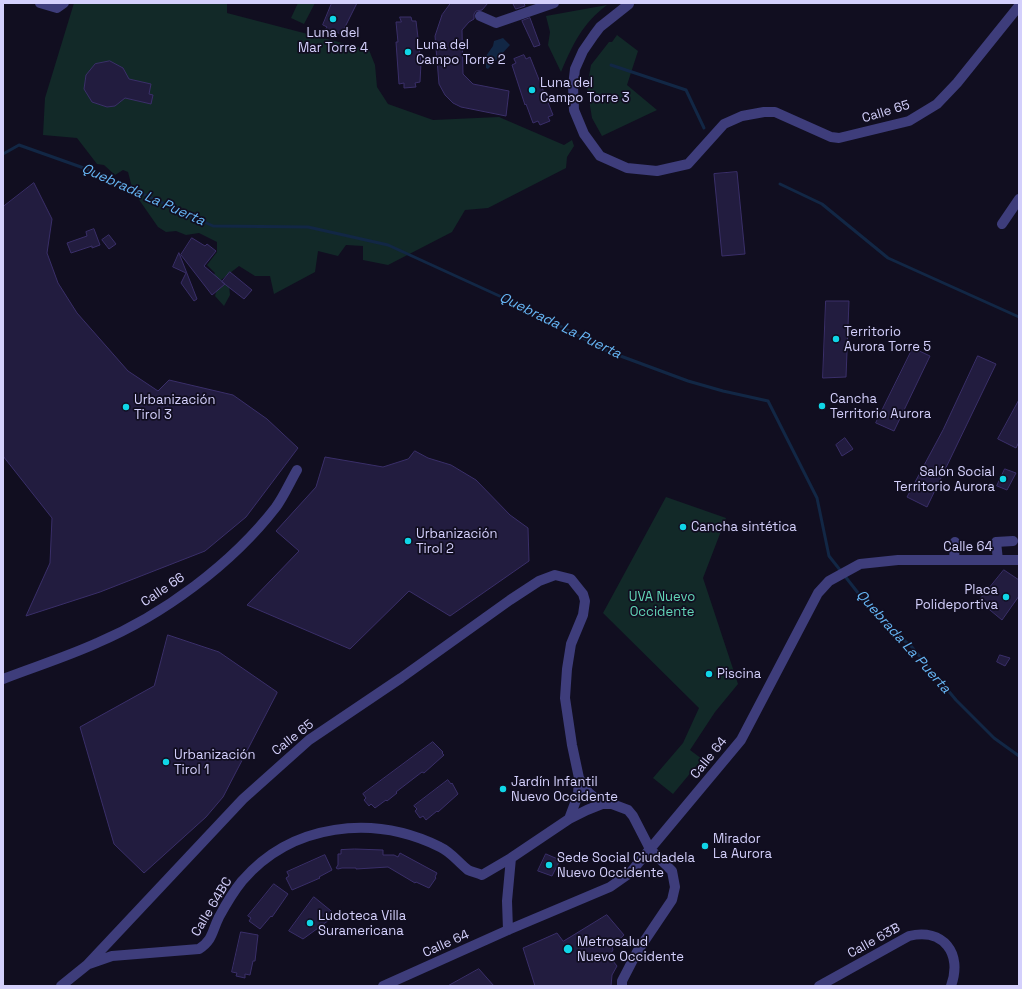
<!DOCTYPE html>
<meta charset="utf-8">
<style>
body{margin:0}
#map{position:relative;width:1022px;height:989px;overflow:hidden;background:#110e20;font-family:"Space Grotesk",sans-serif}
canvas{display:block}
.frame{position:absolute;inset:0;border:4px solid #d4d0fc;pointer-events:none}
</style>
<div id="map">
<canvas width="1022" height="989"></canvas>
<div class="frame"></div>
</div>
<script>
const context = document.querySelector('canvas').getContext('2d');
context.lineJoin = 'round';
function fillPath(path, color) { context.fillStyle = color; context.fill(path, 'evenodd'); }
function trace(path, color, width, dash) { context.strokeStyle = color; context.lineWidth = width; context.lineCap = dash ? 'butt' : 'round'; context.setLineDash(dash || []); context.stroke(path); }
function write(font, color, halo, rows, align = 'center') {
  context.font = font + ' "Space Grotesk",sans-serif'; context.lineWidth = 3.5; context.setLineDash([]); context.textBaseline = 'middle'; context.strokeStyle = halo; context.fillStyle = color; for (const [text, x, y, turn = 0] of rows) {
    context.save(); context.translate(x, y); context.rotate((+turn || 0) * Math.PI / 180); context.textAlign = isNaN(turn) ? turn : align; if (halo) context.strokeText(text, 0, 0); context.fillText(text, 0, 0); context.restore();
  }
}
const green = new Path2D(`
 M74,3h153v10l142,37 6,15 2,22 11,17 45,16 66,-3 65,28 8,-5 2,6 -7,11 -1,11 -78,40 -23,2 -13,22 -64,33 -25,-5v-14l-17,-1 -8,11 -20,-5 -3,21 -41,22 -4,-18h-15l-16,-10 -18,14 8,5 1,10 -6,11 -9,-10 3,-11 -7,-6 4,-6 -8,-8 10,-13v-10l-18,-9 -13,2 -10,-4 -10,1 -8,-5 -25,-36 -5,-19 -5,-2 -8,5 -11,-10 -7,-1 -20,-26 -34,-3 2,-37z
 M298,3h17l-11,21 -13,-6z
 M607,5c-25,19 -34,39 -46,67l-13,-27 2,-13 -4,-16z
 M617,35l21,16 -11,34 30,25 -55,26 -10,-18 -5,-31 4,-22 18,-23h3z
 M666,497l60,21 -23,60 35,106 -23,28 -25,38 12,9 -29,35 -20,-16 30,-35 16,-35 -96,-95z`);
const water = new Path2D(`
 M503,38l7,7 -22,24 -2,-1v-12l7,-10 1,-5z`);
const stream = new Path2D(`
 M611,65l75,25 18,38
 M3,154l16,-9 76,27 118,54 95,1 80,18 142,65 77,41 81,30 35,10 45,10 49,97 12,58 52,66 30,24 45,54 38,38 25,18
 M780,184l42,20 66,54 131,59`);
const building = new Path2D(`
 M332,3h25l-13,26 -4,5 -3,-2 -2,3 -10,-5 2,-3 -4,-2z
 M451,3h37l-6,7 -6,1 -2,3v5l-5,3 -7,8 1,44 10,10 36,7 -3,25 -45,-9 -8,-4 -8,-8 -6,-11 -4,-48 7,-21z
 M513,3h11l1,3 -9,3z
 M400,17h11l1,4h4l5,42 -1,19 -5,1 1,4 -12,1v-5l-5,1 -3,-42h2l-2,-20h5z
 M530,18l10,27 -6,2 -12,-26z
 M524,55l2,4 4,-2 23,58 -5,2 2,4 -10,4 -2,-4 -5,2 -7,-19 -1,1 -13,-40 4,-2 -2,-4z
 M110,61l13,7 6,11 22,5 -2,10 4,1 -2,9 -26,-6 -10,8 -8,1 -15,-5 -8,-13 2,-14 9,-11z
 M737,172l8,82 -23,2 -8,-82z
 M34,183l18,36 -5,34 11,30 19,30 51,58 30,20 11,-11 64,15 34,24 31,29 -52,69 -41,34 -105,41 -74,24 24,-53 2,-45 -49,-62v-249z
 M94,229l6,16 -8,3v-2l-21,7 -4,-10 20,-7 -1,-4z
 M109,235l7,9 -7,5 -7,-9z
 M192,238l13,8 2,-2 9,7 -12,15 21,18 -13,11 -31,-40z
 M179,253l18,46 -3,2 -13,-18 5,-10 -13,-6z
 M230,272l22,18 -8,9 -22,-17z
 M826,301h23l-3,76 -23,1z
 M913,348l17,8 -36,75 -18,-8z
 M978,356l18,8 -69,143 -20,-10 36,-67z
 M1019,400v42l-3,6 -18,-9z
 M845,438l8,11 -11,7 -6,-11z
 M415,451l13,7 23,7 25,15 34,35 18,13 1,33 -79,55 -41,-25 -59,58 -103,-44 52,-54 -23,-20 40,-44 9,-30 58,10 25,-8z
 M1005,469l11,4 -9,17 -10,-4z
 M1004,570l15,10v16l-17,24 -23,-19z
 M168,635l51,17 58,40v1l-54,104 -17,20 -62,56 -30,-29 -34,-117 74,-41z
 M1000,655l10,3 -5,8 -8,-4z
 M433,742l10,10 -1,1 2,2 -20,18 -2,-1 -26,20 1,1 -10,8 -1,-1 -11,8 -4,-4 -2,2 -5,-6 2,-2 -3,-4z
 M448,780l3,4 1,-1 6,11 -20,18 -1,-1 -11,9 -3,-4 -3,2 -5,-7 2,-2 -3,-3z
 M355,849l28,1v5h11l4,2 2,-4 37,20 -2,4 1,1 -7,10 -13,-6 -1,1 -27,-16 -32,2v-1h-14l-4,1 -2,-1 2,-3v-11h3v-4z
 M546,854l14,6 -8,16 -14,-5z
 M325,855l7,15 -13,7 1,1 -28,12 -6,-12 3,-2 -2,-4z
 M274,884l14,10 -16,23 -1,-1 -11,13 -11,-8 2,-3 -3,-2z
 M314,897l22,18 -33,24 -14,-8z
 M607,915l17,20 -12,11 1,4 -4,6 8,10 -5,9 -1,11h-76l-12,-38 34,-15 6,8z
 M241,932l17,3 -3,26h-2l-3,14 -5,-1v4l-9,-2 1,-3 -5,-1z
 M479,969l15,17h-46z`);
const street = new Path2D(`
 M40,3l17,5 7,-5
 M629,4l-29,23 -6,8 -11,16 -8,18 -2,17 1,24 10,24 16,22 27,12 30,3 31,-7 36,-40 18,-8 22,-4h11l56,25 8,1 70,-17 28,-17 20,-21 62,-77
 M480,16l16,7 58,-20
 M1002,224l17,-25
 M954,560l1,-18
 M998,560l-2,-18 17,-1
 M3,679c31,-12 63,-22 94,-36 66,-28 135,-79 179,-136 8,-11 14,-25 21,-37
 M579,778l9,14 14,12
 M508,930l-1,-29 4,-43
 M89,964l23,-8 87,-7c14,-9 13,-18 20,-32 7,-13 14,-25 23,-36 50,-58 131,-67 198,-34 11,5 18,15 28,23 4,2 10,3 14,5l29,-17 58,-39 18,-9 15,-6h10l16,6 5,6 17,33 22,22 3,16 -3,13 -35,52 -15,29v5
 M61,986l26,-21 156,-166 66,-59 92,-62 109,-78 29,-19 16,-6 16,4 12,15 2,7 -2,14 -12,29 -4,25 -2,29 7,47 7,33 -1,17 -9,24
 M383,986l125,-56 102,-43 20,-14 111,-133 77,-147 11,-12 31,-17 38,-4h121
 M819,986l90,-50c34,-8 54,17 42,50`);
const markers = [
 [333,19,4,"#10d6e7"],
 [408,52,4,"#10d6e7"],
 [532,90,4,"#10d6e7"],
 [836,339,4,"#10d6e7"],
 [822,406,4,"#10d6e7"],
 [126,407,4,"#10d6e7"],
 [1003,479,4,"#10d6e7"],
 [683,527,4,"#10d6e7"],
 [408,541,4,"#10d6e7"],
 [1006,597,4,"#10d6e7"],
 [709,674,4,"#10d6e7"],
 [166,762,4,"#10d6e7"],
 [503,789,4,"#10d6e7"],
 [705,846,4,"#10d6e7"],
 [549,865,4,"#10d6e7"],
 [310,923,4,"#10d6e7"],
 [568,949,5,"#10d6e7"]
];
const poiNames = [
 ["Luna del",333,33,"center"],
 ["Mar Torre 4",333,48,"center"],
 ["Luna del",416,45],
 ["Campo Torre 2",416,60],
 ["Luna del",540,83],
 ["Campo Torre 3",540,98],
 ["Territorio",844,332],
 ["Aurora Torre 5",844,347],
 ["Cancha",830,399],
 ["Territorio Aurora",830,414],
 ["Urbanización",134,400],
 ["Tirol 3",134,415],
 ["Salón Social",995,472,"right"],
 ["Territorio Aurora",995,487,"right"],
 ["Cancha sintética",691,527],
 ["Urbanización",416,534],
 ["Tirol 2",416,549],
 ["Placa",998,590,"right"],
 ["Polideportiva",998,605,"right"],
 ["Piscina",717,674],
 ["Urbanización",174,755],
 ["Tirol 1",174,770],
 ["Jardín Infantil",511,782],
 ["Nuevo Occidente",511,797],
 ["Mirador",713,839],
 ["La Aurora",713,854],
 ["Sede Social Ciudadela",557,858],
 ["Nuevo Occidente",557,873],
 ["Ludoteca Villa",318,916],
 ["Suramericana",318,931],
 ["Metrosalud",577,942],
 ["Nuevo Occidente",577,957]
];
const streetNames = [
 ["Calle 65",886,112,-17],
 ["Calle 64",968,547],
 ["Calle 66",163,590,-34],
 ["Calle 65",293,738,-38],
 ["Calle 64",709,758,-51],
 ["Calle 64BC",212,907,-59],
 ["Calle 63B",874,941,-29],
 ["Calle 64",446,944,-24]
];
const parkNames = [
 ["UVA Nuevo",662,597],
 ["Occidente",662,612]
];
const waterNames = [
 ["Quebrada La Puerta",143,195,24],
 ["Quebrada La Puerta",560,326,26],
 ["Quebrada La Puerta",903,642,48]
];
fillPath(green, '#122928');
fillPath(water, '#122745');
trace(stream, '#122745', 3);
fillPath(building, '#221c3f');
trace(building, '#3a2f69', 1);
trace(street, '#3e3d7b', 10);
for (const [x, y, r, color] of markers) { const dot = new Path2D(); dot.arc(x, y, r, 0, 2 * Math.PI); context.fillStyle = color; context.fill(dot); trace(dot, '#110e20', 1.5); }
write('13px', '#d4d0fc', '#110e20', poiNames, 'left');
write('13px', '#d4d0fc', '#110e20', streetNames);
write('13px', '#62d6b7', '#110e20', parkNames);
write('italic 14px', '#66b5f4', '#110e20', waterNames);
</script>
